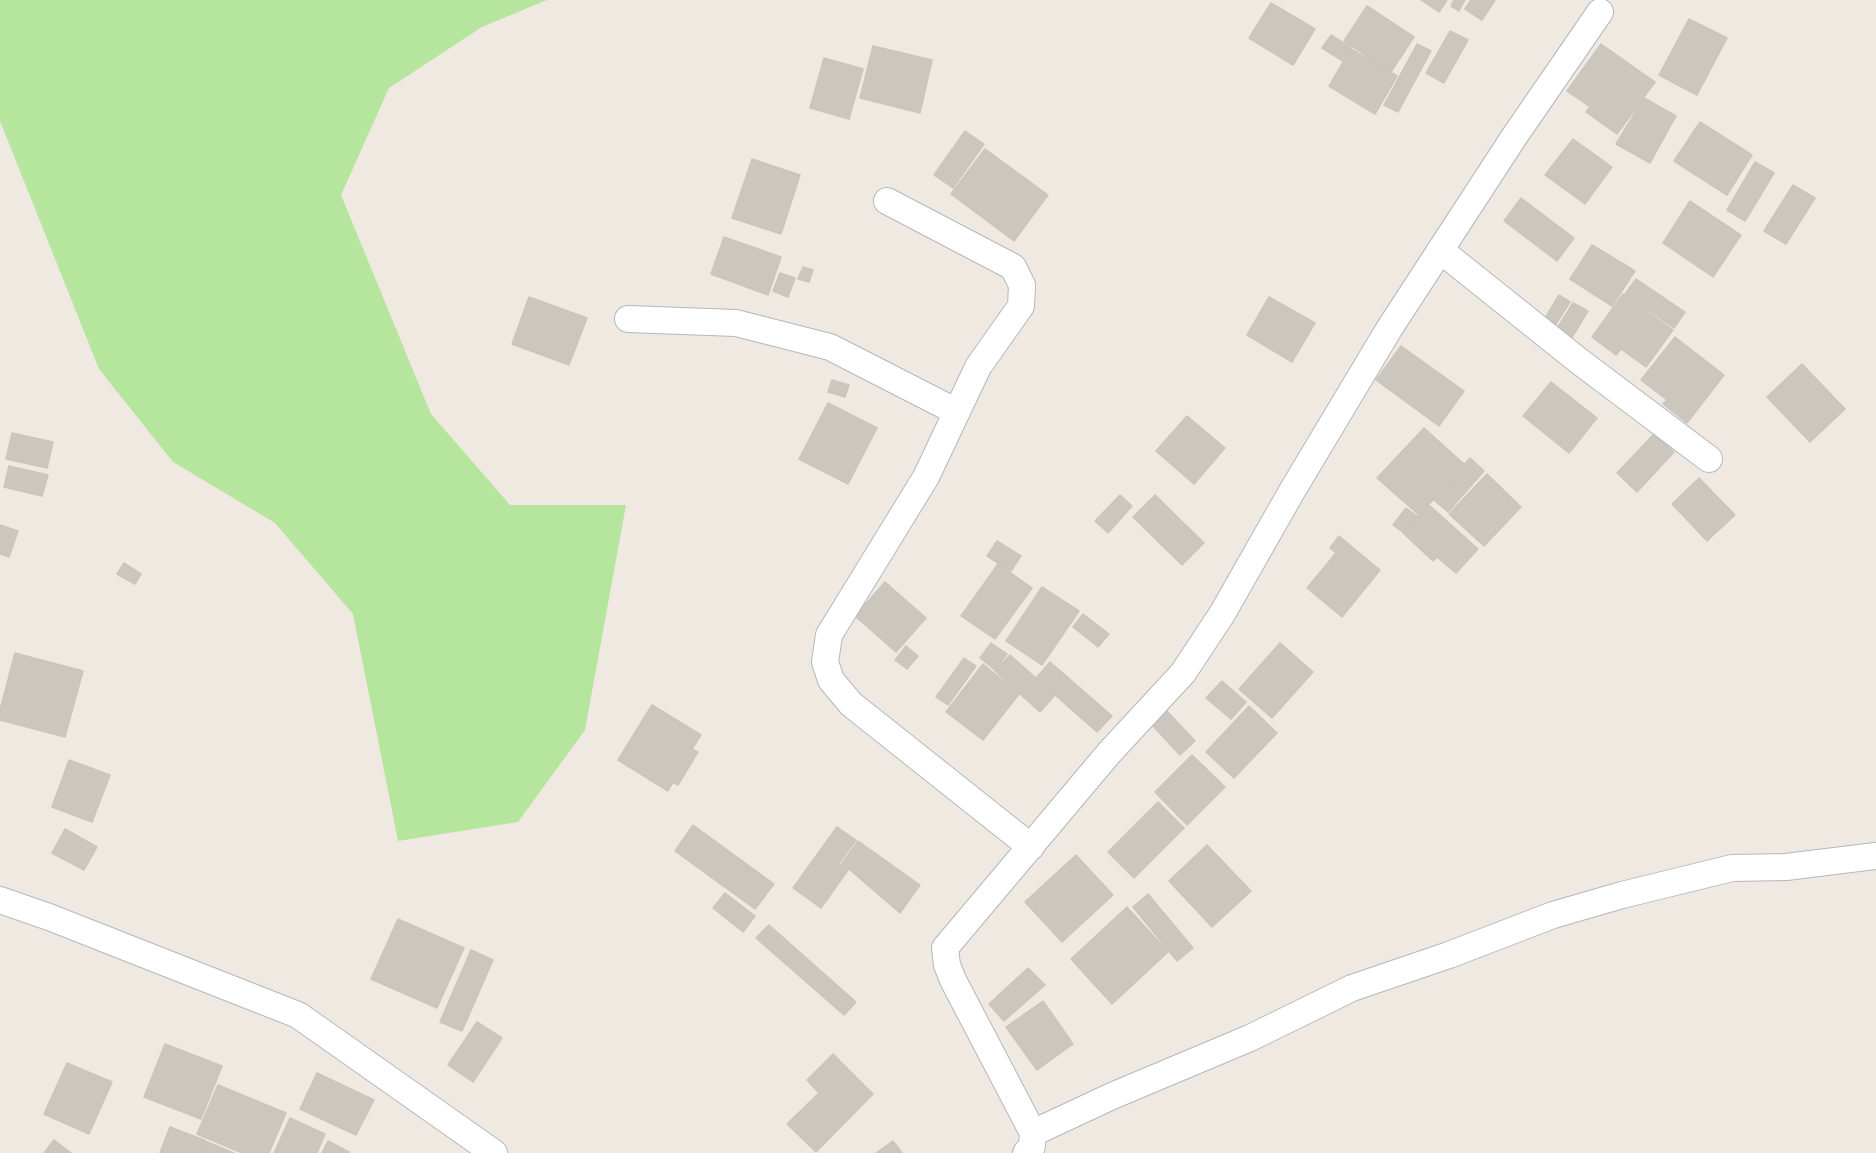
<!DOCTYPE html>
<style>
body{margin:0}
canvas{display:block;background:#efe9e1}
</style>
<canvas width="1876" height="1153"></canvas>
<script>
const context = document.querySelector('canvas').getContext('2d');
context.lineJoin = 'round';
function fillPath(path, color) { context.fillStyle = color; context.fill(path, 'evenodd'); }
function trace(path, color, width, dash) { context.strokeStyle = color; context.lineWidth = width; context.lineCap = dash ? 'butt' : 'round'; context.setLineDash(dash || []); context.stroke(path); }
const green = new Path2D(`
 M0,0h547l-65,27 -93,61 -48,107 90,219 79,91h116l-41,225 -67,92 -120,19 -45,-227 -78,-91 -102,-61 -74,-93 -99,-248z`);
const building = new Path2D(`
 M1421,0h26l-8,12z
 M1454,0h11l-6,11 -8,-5z
 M1471,0h24l-13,20 -17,-11z
 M1271,3l44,26 -22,36 -44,-27z
 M1367,6l47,31 -23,35 -47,-31z
 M1689,19l38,19 -30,57 -38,-20z
 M1450,31l18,9 -24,43 -18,-10z
 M1331,35l20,13 -8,13 -21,-13z
 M1417,44l14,7 -33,61 -14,-7z
 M1601,44l54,38 -38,52 -31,-22 4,-5 -23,-16z
 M873,46l59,14 -12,53 -60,-15z
 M1351,49l46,27 -22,38 -46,-28z
 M824,58l39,11 -14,50 -39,-11z
 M1644,98l32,18 -26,47 -34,-19z
 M1700,122l52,33 -25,40 -53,-34z
 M965,131l19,13 -31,44 -19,-13z
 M1573,139l39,28 -27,37 -40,-29z
 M985,149l63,46 -34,46 -63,-47z
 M752,159l48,16 -19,59 -49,-16z
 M1755,162l19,11 -29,48 -18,-11z
 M1793,185l22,13 -29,46 -22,-13z
 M1521,198l53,40 -17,23 -53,-40z
 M1690,201l51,34 -28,42 -50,-34z
 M724,237l57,20 -13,38 -57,-21z
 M1592,245l43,26 -23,35 -42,-27z
 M803,267l10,3 -4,12 -11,-3z
 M780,273l15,5 -7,19 -15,-6z
 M1636,279l49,33 -11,16 -49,-34z
 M1623,294l50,36 -27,37 -25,-18 -5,6 -24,-18z
 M1559,295l11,7 -16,25 -10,-7z
 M529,297l58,21 -18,47 -57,-21z
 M1269,297l46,26 -23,39 -45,-27z
 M1573,303l15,8 -17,28 -15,-9z
 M1675,337l49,38 -37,48 -24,-19 4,-4 -26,-20z
 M1401,346l63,45 -25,35 -63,-46z
 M1802,364l43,45 -35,33 -43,-45z
 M832,380l17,5 -4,12 -17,-5z
 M1551,382l46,36 -28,35 -46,-37z
 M828,403l49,25 -29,56 -49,-25z
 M1187,416l38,32 -31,36 -38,-33z
 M1424,428l41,37 -46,50 -42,-37z
 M12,433l41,9 -6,26 -41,-9z
 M1654,434l20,18 -37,40 -20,-19z
 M1470,458l14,13 -36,41 -14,-12z
 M9,466l39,9 -6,21 -38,-9z
 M1487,474l34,33 -37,39 -35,-32z
 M1699,478l36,37 -28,26 -35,-37z
 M1120,495l12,11 -24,27 -13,-12z
 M1155,495l49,48 -22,22 -49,-48z
 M1429,505l49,44 -22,24 -19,-16 -4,4 -30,-28z
 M1406,508l11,8 -13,17 -11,-8z
 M0,525l18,6 -9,26 -9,-3z
 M1339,536l41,34 -38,47 -35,-29 29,-35 -6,-5z
 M997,541l24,15 -10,15 -24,-15z
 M124,563l17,11 -6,10 -18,-10z
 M998,564l34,24 -37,51 -34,-23z
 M885,582l41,36 -30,34 -41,-36z
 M1042,587l37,24 -37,54 -36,-24z
 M1083,614l26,20 -11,13 -25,-20z
 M991,643l16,11 -12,16 -15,-12z
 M1280,643l33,29 -41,46 -33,-29z
 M906,646l12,10 -11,13 -12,-9z
 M15,653l68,18 -18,66 -65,-17v-10z
 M1010,655l45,40 -15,17 -45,-41z
 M964,658l12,8 -28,39 -12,-8z
 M1050,662l62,54 -15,16 -61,-54z
 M983,664l36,30 -36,46 -37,-28z
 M1222,681l24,21 -15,17 -25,-21z
 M652,705l49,30 -9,14 6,3 -20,33 -5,-3 -5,9 -50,-31z
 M1249,706l28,27 -43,45 -28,-26z
 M1166,710l29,31 -15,14 -29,-31z
 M1192,755l33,32 -38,38 -32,-33z
 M69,760l41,15 -18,47 -40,-15z
 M1158,802l26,26 -50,50 -26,-26z
 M693,825l81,59 -19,25 -80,-58z
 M837,827l19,13 -17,23 9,7 -27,38 -28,-20z
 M65,829l32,18 -13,23 -32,-17z
 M858,841l62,44 -20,28 -58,-50z
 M1207,845l44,46 -39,36 -43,-46z
 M1076,855l37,40 -51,47 -37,-40z
 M725,893l30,23 -12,16 -30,-24z
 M1148,894l45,54 -16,13 -44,-54z
 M1127,907l41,45 -56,52 -41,-45z
 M398,919l66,29 -27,60 -66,-29z
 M769,925l87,77 -12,13 -88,-77z
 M471,950l22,10 -31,71 -22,-9z
 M1028,968l17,17 -41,36 -15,-17z
 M1043,1001l30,43 -36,26 -31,-43z
 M477,1022l25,16 -29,44 -25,-17z
 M165,1044l57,22 -21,53 -57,-22z
 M833,1054l40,40 -57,58 -29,-28 32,-31 -12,-13z
 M67,1063l45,19 -23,52 -45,-20z
 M317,1073l57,27 -18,35 -56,-26z
 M218,1085l68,28 -17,40h-27l-45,-19z
 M290,1118l35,16 -8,19h-43z
 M170,1127l34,13 -5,13h-39z
 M54,1140l17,13h-27z
 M205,1141l29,12h-34z
 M328,1141l21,11v1h-27z
 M893,1141l9,12h-26z`);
const street = new Path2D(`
 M887,201l126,66 9,18 -1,21 -43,61 -52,110 -97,158 -4,27 6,18 20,24 180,143
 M1440,250l139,111 130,98
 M628,319l108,4 94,24 127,65
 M0,900l49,17 249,98 196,138
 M1033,1133l79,-37 138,-58 102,-50 97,-33 104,-40 69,-20 110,-27 54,-1 90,-11
 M1026,1153l6,-7 1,-13 -80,-153 -6,-15 -2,-17 164,-195 74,-80 39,-59 70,-123 97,-162 125,-192 86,-125`);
fillPath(green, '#b6e59e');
fillPath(building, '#cbc7bf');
trace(building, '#cbc5ba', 1.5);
trace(street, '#b4b7c1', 28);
trace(street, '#fff', 26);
</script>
